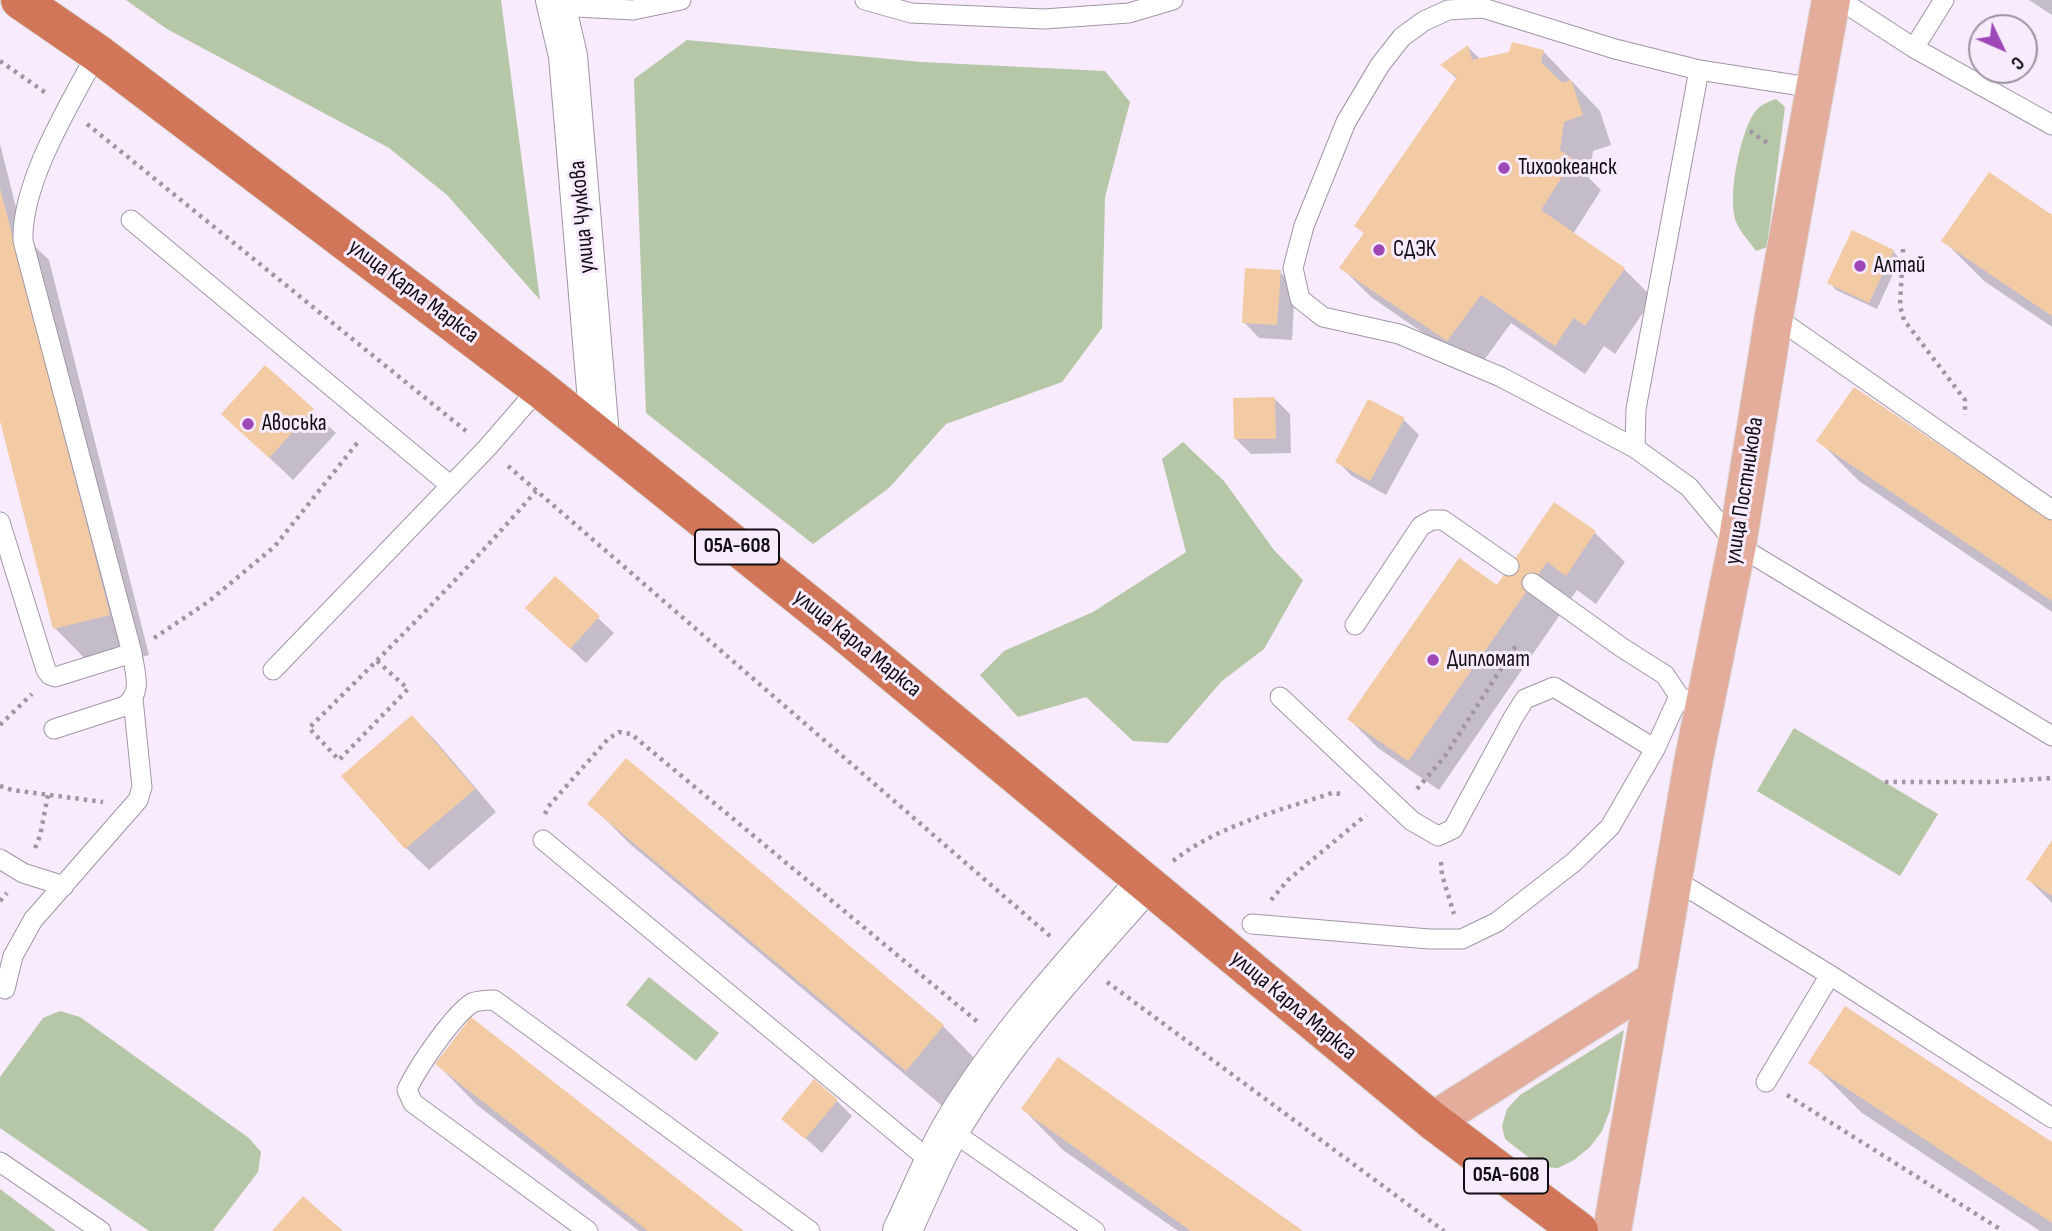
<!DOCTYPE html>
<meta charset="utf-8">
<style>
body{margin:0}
#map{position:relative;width:2052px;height:1231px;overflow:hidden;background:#f7ebfd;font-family:"Sofia Sans Condensed",sans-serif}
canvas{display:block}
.north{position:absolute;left:1968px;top:14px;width:70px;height:70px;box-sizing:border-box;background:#f7ebfd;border:2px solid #9b929f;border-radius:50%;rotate:134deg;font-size:19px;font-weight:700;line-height:28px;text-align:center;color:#110d13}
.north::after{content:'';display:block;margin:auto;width:24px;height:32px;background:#9d48b6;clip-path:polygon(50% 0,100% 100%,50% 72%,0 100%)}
</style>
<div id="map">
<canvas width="2052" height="1231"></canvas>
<div class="north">С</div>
</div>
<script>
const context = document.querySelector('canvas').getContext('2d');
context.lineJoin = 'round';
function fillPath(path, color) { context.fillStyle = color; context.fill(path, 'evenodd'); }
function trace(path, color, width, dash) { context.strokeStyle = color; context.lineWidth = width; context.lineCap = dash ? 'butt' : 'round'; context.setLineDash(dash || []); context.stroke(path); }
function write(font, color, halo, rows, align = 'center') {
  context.font = font + ' "Sofia Sans Condensed",sans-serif'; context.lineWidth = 6; context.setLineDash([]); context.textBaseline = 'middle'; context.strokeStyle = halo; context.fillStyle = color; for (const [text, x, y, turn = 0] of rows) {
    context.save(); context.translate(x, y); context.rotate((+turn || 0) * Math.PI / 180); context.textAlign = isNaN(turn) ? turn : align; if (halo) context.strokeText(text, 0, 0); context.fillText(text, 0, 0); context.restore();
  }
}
const green = new Path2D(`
 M126,0h375l39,300 -93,-105 -58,-47 -222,-119z
 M687,40l234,22 184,9 25,31 -25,95 -3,131 -40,54 -116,42 -57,64 -76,56 -167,-131 -12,-334z
 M1776,99l9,8 -18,140 -11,4c-6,-9 -15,-18 -19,-27 -11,-23 3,-90 17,-111 6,-8 13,-11 22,-14z
 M1183,442l41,39 50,69 29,30 -39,69 -42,32 -54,62 -35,-2 -47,-44 -68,20 -38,-42 24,-24 89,-39 93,-60 -24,-93z
 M1794,728l144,86 -38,62 -143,-85z
 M649,977l70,56 -23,28 -70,-56z
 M60,1011l20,6 169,121 12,14 -3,20 -45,59h-64l-149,-103v-51l43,-59z
 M1624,1030l-14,80 -8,21 -12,16 -16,13 -16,8 -17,-1 -36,-28 -3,-13 5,-17 13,-14z
 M0,1189l56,42h-56z`);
const shadow = new Path2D(`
 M2029,0h23v15z
 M1468,47l13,13 62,-9 57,60 11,34 -18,6 -4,27 12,12 -28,44 51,35 29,29 -38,56 -11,-8 -19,28 -74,-51 -34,47 -106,-73 -29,-29 23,-34 -9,-8 101,-147 -15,-14z
 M0,144l23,91 26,25 100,395 -54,14 -40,-41 -55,-215z
 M2052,217v110l-68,-46 -40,-40z
 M1893,251l7,8 -23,50 -41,-19 -7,-8z
 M1280,272l15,15 -3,53 -33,-2 -15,-16z
 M265,367l71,66 -43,47 -70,-66z
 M1275,399l15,15 1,39 -40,1 -15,-15z
 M1404,420l15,15 -33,60 -34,-19 -15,-15z
 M1819,441l233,82v89l-193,-131z
 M1555,505l40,28 30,29 -29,42 -19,-14 -138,200 -61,-42 -29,-29 148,-132z
 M555,578l59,55 -28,30 -43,-40z
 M412,717l23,23 61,72 -67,58 -23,-22z
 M590,804l353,222 40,41 -36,43 -317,-266z
 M2052,843v60l-24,-24z
 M1811,1062l241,83v86h-12l-178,-118z
 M437,1064l304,167h-102l-162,-126z
 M837,1101l15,15 -30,37 -39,-35z
 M1023,1109l277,122h-122l-115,-81z`);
const building = new Path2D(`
 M1512,42l32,8 -3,12 21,21 9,-3 12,35 -19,7 -4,28 13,9 -32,51 84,58 -40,58 -11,-8 -19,28 -74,-51 -34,46 -108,-73 25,-35 -10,-7 103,-149 -17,-12 28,-20 4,15 37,-8z
 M1989,172l63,43v101l-111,-75z
 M0,188l110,427 -57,14 -53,-208z
 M1852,230l42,20 -25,53 -42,-20z
 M1245,268l36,2 -4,55 -35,-2z
 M265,365l49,44 -45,49 -48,-44z
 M1854,387l198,134v80l-236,-160z
 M1275,397l1,42h-42l-1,-41z
 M1368,399l37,19 -35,63 -35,-19z
 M1554,502l42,29 -30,45 -19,-14 -139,199 -61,-42 112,-161 38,27z
 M555,576l45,40 -30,33 -45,-41z
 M412,715l63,74 -70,60 -64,-73z
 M626,758l318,267 -38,46 -319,-267z
 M2052,840v56l-26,-17z
 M1845,1006l207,136v81l-244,-160z
 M471,1017l273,214h-96l-213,-167z
 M1058,1057l245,174h-112l-170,-122z
 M814,1079l24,21 -33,39 -24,-20z
 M303,1196l40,35h-71z`);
const path = new Path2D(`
 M0,61l46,32
 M87,124l379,307
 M1750,131l19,13
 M1903,249l-3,57 4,14 61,80v15
 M508,466l543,471
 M154,638l54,-36 67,-56 83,-104
 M377,661l31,28 -69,71 -30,-32c78,-77 155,-154 227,-237
 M0,725l32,-31
 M1885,782h105l62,-4
 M0,786l12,4 91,12
 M1417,789l28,-33 72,-112
 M545,814l3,-7 60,-68 11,-7 12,2 348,289
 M35,848l5,-12 8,-41
 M1173,861c46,-36 105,-50 159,-68l10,1
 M1441,862l1,13 12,39
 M1271,900l17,-20 78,-65
 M0,901l7,-8
 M1107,982l337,249
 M1787,1095l216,136`);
const lane = new Path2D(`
 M865,0l46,13 133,6 85,-6 44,-13
 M558,6l75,4 48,-10
 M1854,9l60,39 138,77
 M1914,48l30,-48
 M1815,88l-116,-18 -84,-21 -132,-41 -35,2 -24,11 -22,16 -22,28 -34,57 -42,104 -11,42 7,31 23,18 76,17 102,43 134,71 54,39 48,58 315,191
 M131,220l320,266
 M1774,316l278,194
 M1635,448l1,-39 63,-339
 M0,522l46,148 4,5 5,2 77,-24 -109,-412c-2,-59 47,-137 74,-188
 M1532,583l89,64 44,28 14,21 9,6
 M1355,625l66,-99 11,-6h11l66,46
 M273,670l214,-222 52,-60
 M1280,697l132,124 26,15 15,-7 60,-111 12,-19 29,-12 101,62
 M54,729l71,-23c18,-14 10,-32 7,-53
 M543,840l391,324
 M0,859l23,14 41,13
 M1672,878l158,97 222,143
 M1252,924l177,15h33l35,-17 77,-60 36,-35 45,-78 24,-53
 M5,989l8,-33 20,-36 105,-120 4,-13 -9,-88
 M1766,1082l64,-107
 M950,1130l145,101
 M0,1162l101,69
 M588,1231l-175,-128 -6,-13c10,-22 46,-75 65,-87 7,-3 14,-3 22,-3l316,231`);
const street = new Path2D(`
 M555,0l13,56 32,381
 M902,1231c16,-33 30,-69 48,-101 53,-91 126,-168 195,-247`);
const primary = new Path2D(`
 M1433,1121l221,-140
 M1612,1231l81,-468 44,-218 37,-229 57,-316`);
const highway = new Path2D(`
 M20,0l77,53 442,335 302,242 592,491 146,110`);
const markers = [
 [1504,168,7,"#9d48b6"],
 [1379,250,7,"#9d48b6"],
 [1860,266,7,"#9d48b6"],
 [248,424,7,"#9d48b6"],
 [1433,660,7,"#9d48b6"]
];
const shields = [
 [737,547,84],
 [1506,1176,84]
];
const shieldNames = [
 ["05А-608",737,547],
 ["05А-608",1506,1176]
];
const poiNames = [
 ["Тихоокеанск",1518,168],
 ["СДЭК",1393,250],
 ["Алтай",1874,266],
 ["Авоська",262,424],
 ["Дипломат",1447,660]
];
const streetNames = [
 ["улица Чулкова",583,217,-95],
 ["улица Карла Маркса",413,292,37],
 ["улица Постникова",1745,491,-81],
 ["улица Карла Маркса",857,644,39],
 ["улица Карла Маркса",1293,1006,40]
];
fillPath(green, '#b5c7a6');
fillPath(shadow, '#0003');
fillPath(building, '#f2cba4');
trace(lane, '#a196a6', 21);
trace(street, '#a196a6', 40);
trace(primary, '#d9d8d9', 40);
trace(highway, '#d9d8d9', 40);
trace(path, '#9f96a4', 4.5, [3.5, 5]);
trace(lane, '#fff', 19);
trace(street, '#fff', 38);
trace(primary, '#e4ad9b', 38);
trace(highway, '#d27659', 38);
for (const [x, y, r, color] of markers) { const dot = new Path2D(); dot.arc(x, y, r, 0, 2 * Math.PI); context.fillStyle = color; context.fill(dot); trace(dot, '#f7ebfd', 2.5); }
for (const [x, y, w] of shields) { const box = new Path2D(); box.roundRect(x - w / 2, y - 17.5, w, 35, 5); context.fillStyle = '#f7ebfd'; context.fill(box); trace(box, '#110d13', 2); }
write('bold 21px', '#110d13', null, shieldNames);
write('23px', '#110d13', '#f7ebfd', poiNames, 'left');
write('23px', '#110d13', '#f7ebfd', streetNames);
</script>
